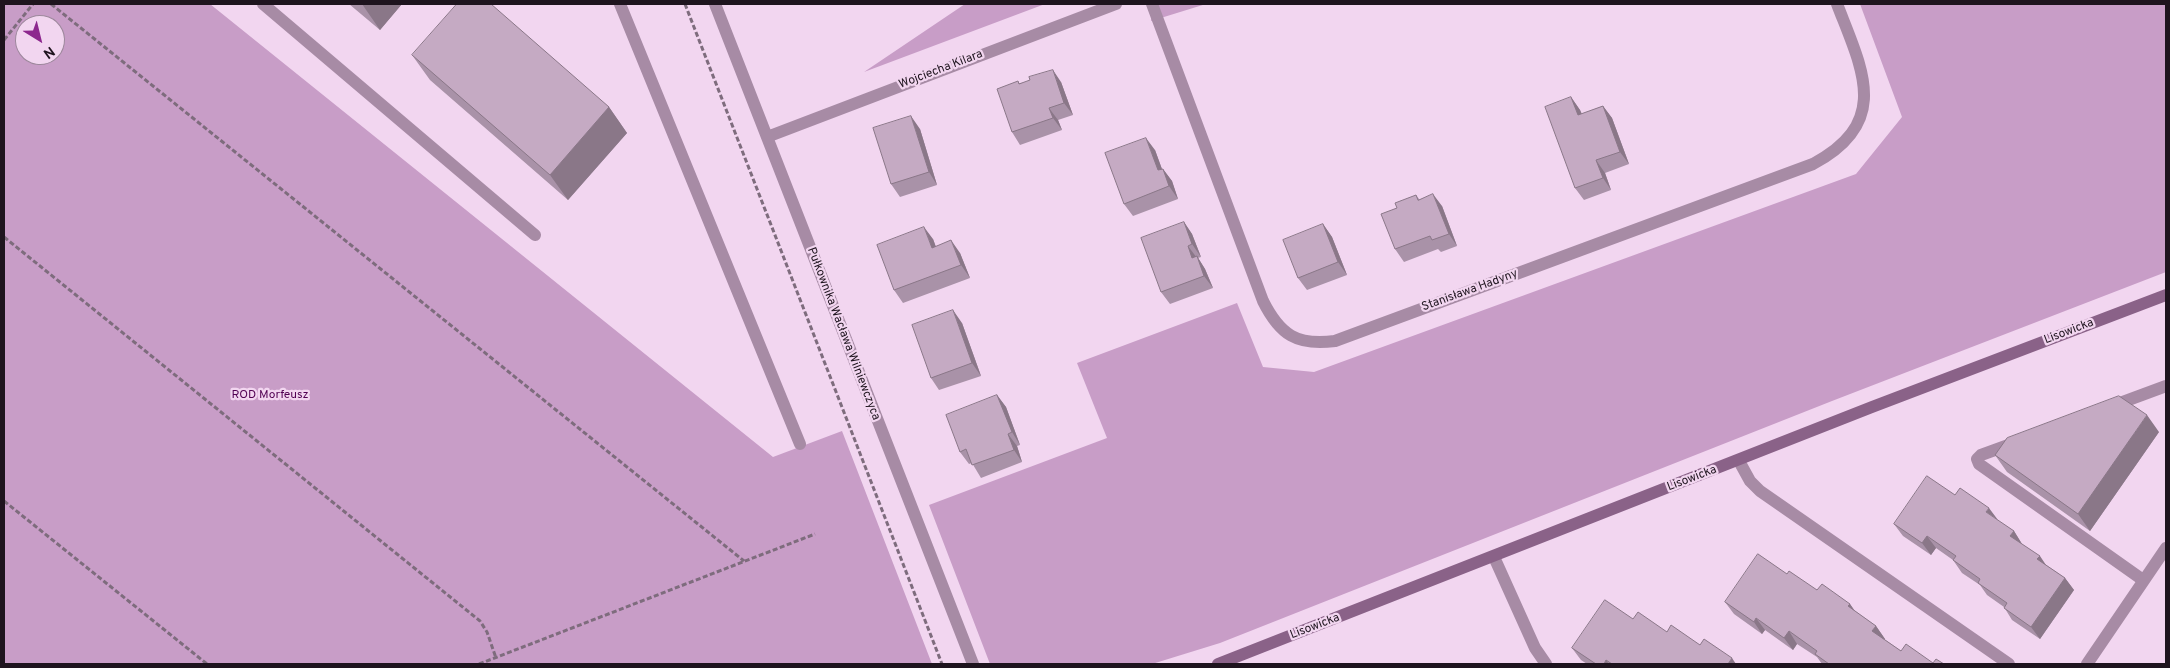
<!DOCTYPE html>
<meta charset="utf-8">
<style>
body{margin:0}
#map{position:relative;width:2170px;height:668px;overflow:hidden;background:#f2d6f0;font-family:Overpass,sans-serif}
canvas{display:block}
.frame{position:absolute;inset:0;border:5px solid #1e141e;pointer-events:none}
.north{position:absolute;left:15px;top:15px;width:50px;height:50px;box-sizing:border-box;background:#f2d6f0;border:1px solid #9d889c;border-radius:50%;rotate:144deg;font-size:14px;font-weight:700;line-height:20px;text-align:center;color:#1e141e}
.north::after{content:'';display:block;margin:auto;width:18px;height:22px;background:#8d288e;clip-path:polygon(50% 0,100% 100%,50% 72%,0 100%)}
</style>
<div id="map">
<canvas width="2170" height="668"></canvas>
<div class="frame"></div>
<div class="north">N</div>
</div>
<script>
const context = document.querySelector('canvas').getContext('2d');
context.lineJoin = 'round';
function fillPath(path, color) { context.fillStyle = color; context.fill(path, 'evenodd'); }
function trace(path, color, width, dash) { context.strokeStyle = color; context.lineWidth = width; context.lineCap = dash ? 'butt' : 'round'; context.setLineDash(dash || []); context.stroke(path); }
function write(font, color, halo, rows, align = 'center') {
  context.font = font + ' Overpass,sans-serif'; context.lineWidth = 4.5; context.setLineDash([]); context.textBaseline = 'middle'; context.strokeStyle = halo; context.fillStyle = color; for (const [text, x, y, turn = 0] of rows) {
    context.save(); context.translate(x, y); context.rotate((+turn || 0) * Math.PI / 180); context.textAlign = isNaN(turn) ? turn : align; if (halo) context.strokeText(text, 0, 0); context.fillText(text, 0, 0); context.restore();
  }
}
const green = new Path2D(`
 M4,4h206l563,453 69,-26 90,233h-928zM25,25h30v30h-30z
 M965,4h80l-181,68z
 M1153,4h53l-55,17z
 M1860,4h306v268l-334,129 -612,242 -68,21h-162l-61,-159 178,-67 -30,-75 160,-60 26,64 51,5 542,-198 46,-57z`);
const path = new Path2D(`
 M51,4l693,557
 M685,4l257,660
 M4,40l29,-36
 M4,237l476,384 7,11 9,26
 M4,501l203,163
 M479,664l336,-130`);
const lane = new Path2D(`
 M263,4l272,231
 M620,4l180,440
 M2112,406l54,-20
 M2014,443l-33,12 -4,4 2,5 164,116
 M1739,461l11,20 10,10 249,173
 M1494,557l41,91 11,16`);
const street = new Path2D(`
 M715,4l258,660
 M1152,4l111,297c17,34 34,45 72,40l478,-177c79,-42 49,-95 24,-160
 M767,137l349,-133
 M2087,664l79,-116`);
const secondary = new Path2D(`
 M1218,664l654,-257 294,-112`);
const wall = new Path2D(`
 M349,4h53l-22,26z
 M412,55l197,52 18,26 -59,67 -138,-120z
 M1018,81l1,2 42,-1 12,33 -15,5 4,10 -42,15 -8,-13z
 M1571,97l9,13 2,4 21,-8 9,12 17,46 -24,9 6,17 -27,10 -9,-12z
 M920,129l17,56 -37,12 -9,-13z
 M1155,150l7,19h1l9,12 6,18 -45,17 -9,-12z
 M1416,195l3,4 23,7 15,40 -16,6 -3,-3 -34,13 -9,-13 2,-41z
 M1184,222l8,12 9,23 -3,1 7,11 8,19 -43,16 -9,-12z
 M1323,224l9,13 15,38 -40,15 -9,-12z
 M933,239l3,8 24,6 10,25 -67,25 -9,-13z
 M962,323l19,53 -42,14 -8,-12z
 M997,395l9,12 14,38 -3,1 5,16 -41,16 -9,-15 -3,1 -9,-12z
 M2159,432l-69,99 -83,-59 -12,-17z
 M1955,495l42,25 17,11 8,13 24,21 19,13 9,12 -34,49 -28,-19 -8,-13 -17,-12 -7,-10 -18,-12 -9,-13 -17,-12 -5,7 -28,-19 -9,-12z
 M1787,574l30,16 33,14 5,7 21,15 9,13h-1l17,12 32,12 11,1h-122l-5,-7 -20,-13 -4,6 -28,-20 -3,4 -28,-20 -9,-12z
 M1633,619l67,26 36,19h-149l-6,-4 -9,-12z`);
const shadedWall = new Path2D(`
 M362,4h40l-22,26z
 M1053,70l8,12 12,33 -9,-12z
 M1571,97l9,13 7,17 -9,-12z
 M1603,106l9,12 17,46 -9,-12z
 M609,107l18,26 -59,67 -18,-25z
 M1049,108l9,12 4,10 -9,-12z
 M911,116l9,13 17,56 -8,-13z
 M1146,138l9,12 12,33 -9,-13z
 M1596,160l9,13 6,17 -8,-12z
 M1163,169l9,12 6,18 -9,-13z
 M1433,194l9,12 15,40 -8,-12z
 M1184,222l8,12 9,23 -9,-13z
 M1323,224l9,13 15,38 -9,-13z
 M924,227l9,12 8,22 -9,-13z
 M951,240l9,13 10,25 -9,-13z
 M1188,246l9,12h-5z
 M1197,256l8,13 8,19 -9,-12z
 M953,310l9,13 19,53 -9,-13z
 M997,395l9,12 14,38 -8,-13z
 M2147,415l12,17 -69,99 -12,-17z
 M1008,434l9,12 5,16 -8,-12z
 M1989,508l9,12 -12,-8z
 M2014,531l8,13 -12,-8z
 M1927,536l9,12 -5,7 -9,-12z
 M2040,556l8,12 -11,-9z
 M2065,578l9,12 -34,49 -9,-12z
 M1850,604l8,12 -10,-10z
 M1756,618l9,12 -3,4 -8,-12z
 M1876,626l9,13 -4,4 -9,-12z
 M1789,631l8,13 -4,6 -9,-12z
 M1732,658l4,6h-8z
 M1606,660l3,4h-5z`);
const building = new Path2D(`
 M457,4h34l118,103 -59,68 -138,-120z
 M1053,70l11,33 -15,5 4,10 -41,14 -15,-43 21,-8 1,3 11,-4 -1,-3z
 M1571,97l7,18 25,-9 17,46 -24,8 7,18 -28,10 -30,-81z
 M911,116l18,56 -38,12 -18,-56z
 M1146,138l12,32 5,-1 6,17 -45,18 -19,-51z
 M1433,194l16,40 -17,6 -2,-4 -35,13 -14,-35 16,-6 -2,-5 21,-8 2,5z
 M1184,222l8,22 -4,2 4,12 5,-2 7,20 -43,16 -20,-54z
 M1323,224l15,38 -40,16 -15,-38z
 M924,227l8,21 19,-8 10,25 -67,25 -17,-45z
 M953,310l19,53 -41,15 -19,-53z
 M997,395l15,37 -4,2 6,16 -42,15 -6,-16 -6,3 -14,-37z
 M2119,396l28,19 -69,99 -83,-59 12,-17z
 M1927,476l28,19 5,-7 29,20 -3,4 28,19 -4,5 30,20 -3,3 28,19 -34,49 -27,-19 3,-5 -29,-20 2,-4 -27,-19 3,-4 -29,-20 -5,7 -28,-19z
 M1758,554l29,20 2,-3 28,19 5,-6 28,20 -2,2 28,20 -4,5 29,20 5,-7 27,19 3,-4 8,5h-115l-14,-10 2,-3 -28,-20 -5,7 -28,-20 -2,4 -29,-20z
 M1605,600l28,19 5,-7 29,20 4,-7 29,20 4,-6 28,19 -4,6h-116l-6,-4 -2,4h-8l-24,-16z`);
const streetNames = [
 ["Wojciecha Kilara",941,70,-21],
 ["Stanisława Hadyny",1470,291,-20],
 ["Lisowicka",2069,332,-21],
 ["Pułkownika Wacława Wilniewczyca",843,334,69],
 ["Lisowicka",1692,479,-21],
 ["Lisowicka",1315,627,-21]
];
const parkNames = [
 ["ROD Morfeusz",270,396]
];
fillPath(green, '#c89dc7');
trace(path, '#7e6c7d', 3, [5, 2.5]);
trace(lane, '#a78ba5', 12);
trace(street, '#a78ba5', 12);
trace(secondary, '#8a6288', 12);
fillPath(wall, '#a992a8');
fillPath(shadedWall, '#8a7788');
fillPath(building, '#c5aac3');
trace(building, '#8a7788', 1);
write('12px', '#1e141e', '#f2d6f0', streetNames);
write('12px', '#520253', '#f2d6f0', parkNames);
</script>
